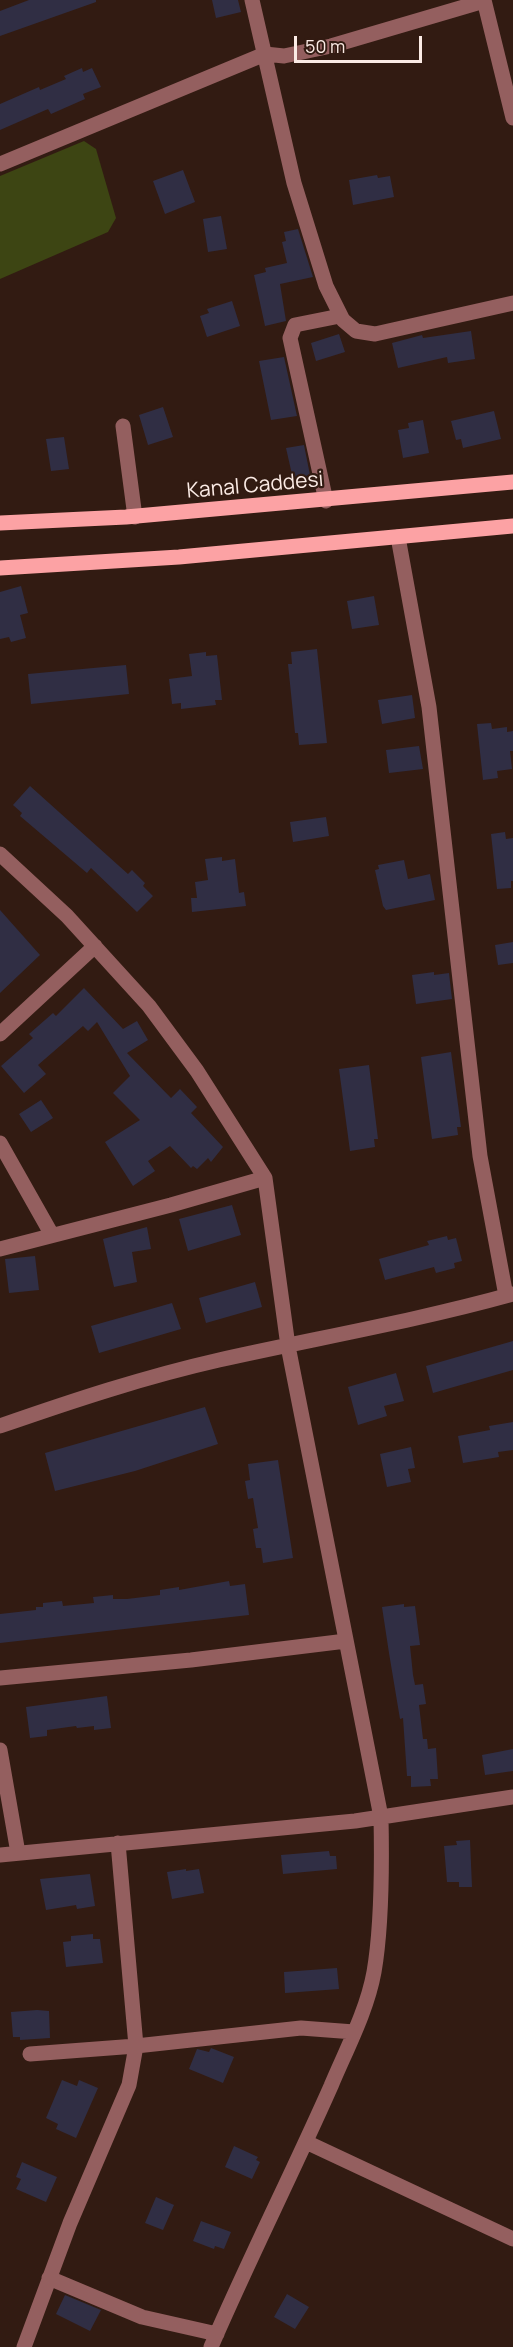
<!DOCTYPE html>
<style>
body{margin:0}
#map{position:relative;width:513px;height:2347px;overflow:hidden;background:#321b12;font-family:Manrope,sans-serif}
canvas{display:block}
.scale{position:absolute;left:294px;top:36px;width:128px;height:27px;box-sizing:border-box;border:3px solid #fbebe5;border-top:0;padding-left:8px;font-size:18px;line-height:21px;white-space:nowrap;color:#fbebe5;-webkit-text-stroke:4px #321b12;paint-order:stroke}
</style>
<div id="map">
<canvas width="513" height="2347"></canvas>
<div class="scale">50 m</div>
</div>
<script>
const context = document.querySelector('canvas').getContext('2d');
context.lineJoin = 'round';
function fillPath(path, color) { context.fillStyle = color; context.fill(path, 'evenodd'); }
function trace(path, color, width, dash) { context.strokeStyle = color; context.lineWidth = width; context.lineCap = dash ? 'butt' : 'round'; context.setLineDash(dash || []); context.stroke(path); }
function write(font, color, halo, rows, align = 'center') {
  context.font = font + ' Manrope,sans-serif'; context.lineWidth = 4.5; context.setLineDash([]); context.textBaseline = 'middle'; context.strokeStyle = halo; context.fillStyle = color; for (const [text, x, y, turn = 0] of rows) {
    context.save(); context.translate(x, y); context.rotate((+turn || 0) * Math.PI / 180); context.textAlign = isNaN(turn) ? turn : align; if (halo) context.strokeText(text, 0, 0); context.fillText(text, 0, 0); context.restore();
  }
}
const green = new Path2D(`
 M84,141l12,8 20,69 -8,14 -108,47v-103z`);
const building = new Path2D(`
 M29,0h67v2l-96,34v-25z
 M212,0h26l3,12 -25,6z
 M82,68l1,4 9,-4 9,19 -18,7 2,5 -34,15 -3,-5 -48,21v-26l39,-17 1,3 26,-11 -2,-3z
 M183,170l12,32 -30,12 -12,-33z
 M377,175l1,3 12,-2 4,21 -41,8 -4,-25z
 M221,216l6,33 -19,3 -5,-33z
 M298,229l15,48 -33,7 6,37 -21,5 -11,-51 12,-3 -1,-4 22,-5 -5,-21 4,-1 -2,-9z
 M232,301l8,25 -33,11 -7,-21 9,-3 -2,-4z
 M471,331l4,28 -27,4 -1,-6 -49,11 -6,-25 30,-8 1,3z
 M339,334l6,18 -29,9 -5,-18z
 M284,357l13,59 -26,4 -12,-59z
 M163,407l10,30 -25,8 -9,-30z
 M494,411l7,28 -38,9 -2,-9 -5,1 -5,-19z
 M423,420l6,33 -26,5 -5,-28 11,-2 -1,-5z
 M64,437l5,32 -18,2 -5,-32z
 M304,445l6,30 -17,4 -7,-31z
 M21,586l7,27 -8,2 6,23 -15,4 -2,-5 -9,2v-47z
 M374,596l5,29 -27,4 -5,-28z
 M317,649l10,94 -28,2 -1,-12h-3l-7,-69h4l-1,-12z
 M206,652v4l11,-1 5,45h-7l1,5 -35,4v-6l-9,1 -3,-25 23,-3 -3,-22z
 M126,665l3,29 -98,10 -3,-30z
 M412,695l3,23 -33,6 -4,-24z
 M491,723l1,6 15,-2v5l6,-1v20h-3l2,18 -15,2 1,7 -15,2 -6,-56z
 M419,746l4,23 -34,4 -3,-23z
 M30,786l98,88 4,-4 13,13 -2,3 10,10 -16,16 -46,-44 -4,5 -67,-57 2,-3 -9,-8z
 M326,817l3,19 -36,6 -3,-20z
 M505,832l1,7 7,-1v43h-2v7l-14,1 -6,-55z
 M222,857v4l13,-2 4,34 5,-1 2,14 -54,6 -1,-14h6l-2,-16 13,-2 -3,-21z
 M404,860l4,19 22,-5 5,26 -49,10 -3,-4 -8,-36 4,-1 -1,-4z
 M0,910l40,45 -40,38z
 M513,942v21l-15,2 -3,-20z
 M434,972v3l15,-2 3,26 -36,5 -4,-29z
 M84,988l39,41 14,-8 11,19 -21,13 44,45 9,-9 17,18 -6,6 32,34 -12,15 -3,-4 -11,11 -4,-3 -2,2 -21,-22 -22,15 7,10 -22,15 -28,-44 35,-22 -27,-27 17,-17 -33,-54 -9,9 -5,-5 -45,39 8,9 -22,19 -23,-27 32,-28 -4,-4 24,-21 3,3z
 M451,1052l10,75h-4l1,8 -26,4 -11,-82z
 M369,1065l9,74h-4l1,8 -25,4 -11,-82z
 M41,1100l12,18 -22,14 -12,-18z
 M232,1205l9,30 -53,16 -9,-32z
 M147,1227l4,22 -19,3 5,30 -23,5 -11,-48z
 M447,1236l1,4 8,-2 6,23 -8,2 1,5 -19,5 -2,-6 -49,13 -6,-21 50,-14 -2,-4z
 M35,1256l4,34 -30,3 -4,-34z
 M255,1282l7,25 -56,16 -7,-25z
 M172,1303l9,26 -82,24 -8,-27z
 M513,1341v29l-80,23 -7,-27z
 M396,1373l8,28 -20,5 3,10 -29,9 -10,-38z
 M205,1407l13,37 -83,27 -80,20 -10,-38z
 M513,1422v28l-15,2 1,5 -36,6 -5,-27 32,-6 -1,-4z
 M411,1447l4,21 -7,1 3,13 -24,5 -7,-33z
 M278,1460l15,98 -30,5 -2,-15h-5l-3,-19 5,-1 -5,-30 -5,1 -3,-18 5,-1 -2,-16z
 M229,1581l1,5 15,-2 4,31 -249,28v-29l36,-4v-3h7v-4l19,-2 1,5 31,-3 -1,-6 20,-2v4h14l33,-4v-5l19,-3v3z
 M404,1604v3l11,-1 5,39 -10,1 3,29 2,10 8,-1 3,20 -7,1 4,34h4l1,10 8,-1 2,31h-8l1,7 -20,1v-11h-4l-4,-58 -3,1 -11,-66 -7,-46z
 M107,1696l4,32 -17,2v-4l-17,2 -1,-2 -29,4v6l-17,2 -4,-31z
 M513,1749v22l-28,4 -3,-20z
 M470,1840l2,47h-13v-5h-12l-3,-36 13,-1 -1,-4z
 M329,1851l1,5h6l1,13 -54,5 -2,-19z
 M186,1869v2l13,-2 5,24 -32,6 -5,-27z
 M90,1874l5,32 -18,3 -1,-4 -30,5 -6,-31z
 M93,1934v5h7l3,24 -37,4 -3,-25 8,-1v-5z
 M337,1968l2,21 -54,4 -1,-21z
 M37,2010l12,1 1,27 -30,2v-3h-7l-2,-25z
 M211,2048l23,9 -11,26 -34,-14 8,-20 12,3z
 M62,2080l15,6 2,-6 19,8 -22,50 -20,-9 2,-5 -12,-6z
 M234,2146l24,11 -2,3 4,2 -8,17 -27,-12z
 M22,2162l35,15 -11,25 -30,-13 5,-10 -5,-2z
 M156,2197l18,8 -11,25 -18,-7z
 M201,2221l30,11 -7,17 -9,-3 -1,3 -21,-8z
 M287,2294l22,13 -14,22 -21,-12z
 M65,2295l36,15 -11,21 -34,-17z`);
const minor = new Path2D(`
 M252,0l42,183 32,103 17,34 13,11 19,3 138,-31
 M484,0l29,118
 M0,164l265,-110 19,2 47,-10 153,-45
 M123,426l12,91
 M326,501l-36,-163 5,-13 45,-9
 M398,537l31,170 51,449 26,140
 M0,854l67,62 82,90 48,65 68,107 23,168 93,471c1,48 1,109 -7,155 -7,39 -28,78 -43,114 -39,88 -82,173 -120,261
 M0,1034l95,-88
 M0,1143l52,92
 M0,1249l171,-44 94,-27
 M0,1426c72,-25 144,-49 219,-66 98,-22 197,-39 294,-66
 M0,1678l191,-18 155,-19
 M0,1750l18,103
 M0,1855l355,-34 158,-24
 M30,2054l106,-8 -18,-203
 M306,2142l207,97
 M49,2278l93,39 75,17
 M24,2347l46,-124 59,-138 7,-39 165,-18 53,4`);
const major = new Path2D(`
 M0,523l126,-6 387,-35
 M0,568l179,-11 334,-31`);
const streetNames = [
 ["Kanal Caddesi",255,486,-5]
];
fillPath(green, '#3d4513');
fillPath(building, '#302e44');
trace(minor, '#945f5f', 15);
trace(major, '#fca2a4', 15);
write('21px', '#fbebe5', '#321b12', streetNames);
</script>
